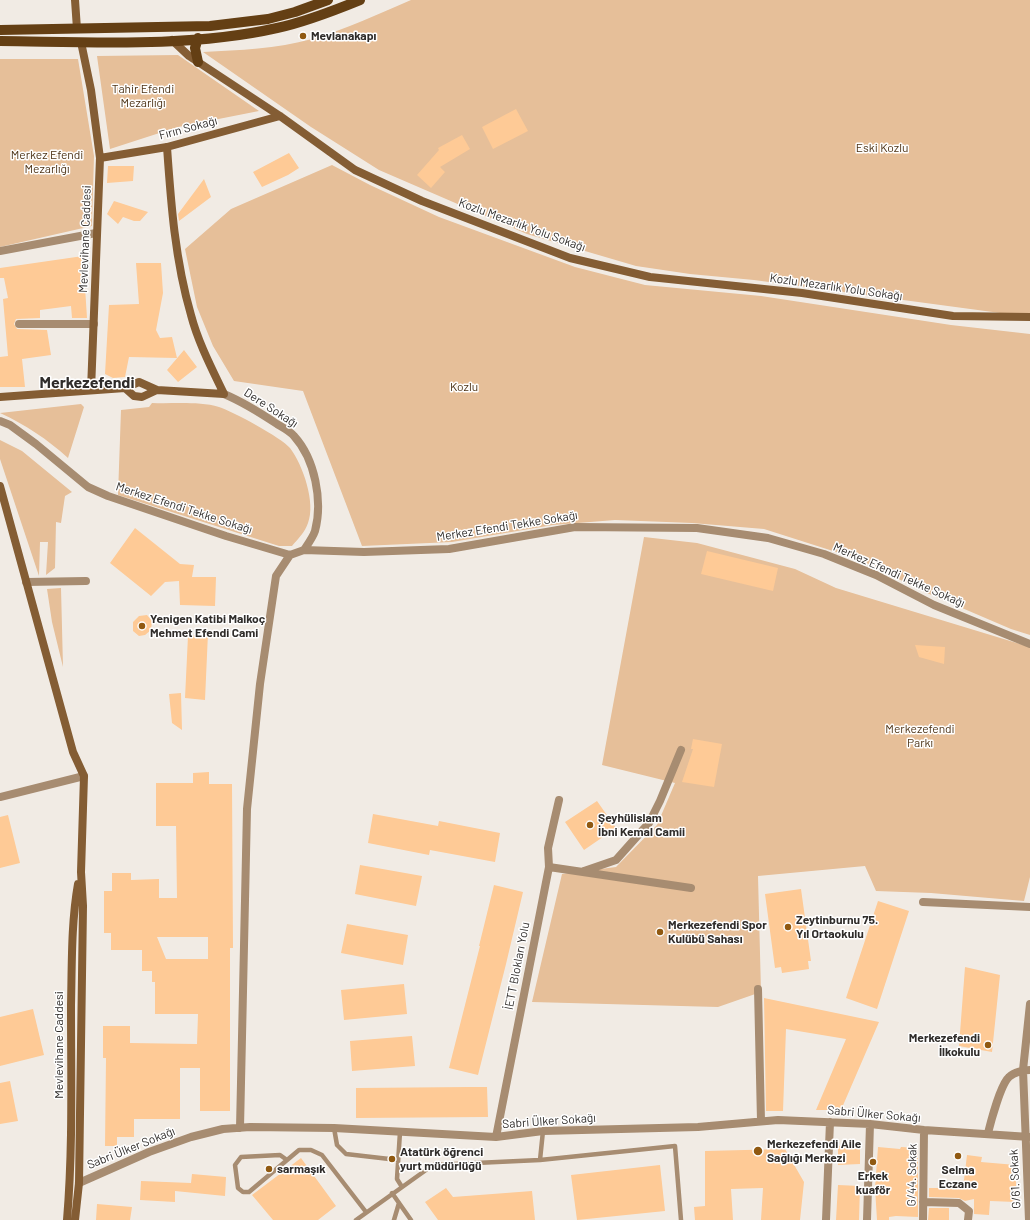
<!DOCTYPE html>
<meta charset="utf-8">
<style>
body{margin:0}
canvas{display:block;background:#f1ebe4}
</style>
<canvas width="1030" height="1220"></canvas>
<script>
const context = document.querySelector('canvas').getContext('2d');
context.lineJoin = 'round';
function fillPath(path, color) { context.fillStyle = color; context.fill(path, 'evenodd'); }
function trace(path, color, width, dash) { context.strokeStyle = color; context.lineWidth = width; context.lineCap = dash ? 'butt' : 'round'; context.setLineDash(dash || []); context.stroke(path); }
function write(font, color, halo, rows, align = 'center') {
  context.font = font + ' Barlow,sans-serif'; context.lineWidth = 3; context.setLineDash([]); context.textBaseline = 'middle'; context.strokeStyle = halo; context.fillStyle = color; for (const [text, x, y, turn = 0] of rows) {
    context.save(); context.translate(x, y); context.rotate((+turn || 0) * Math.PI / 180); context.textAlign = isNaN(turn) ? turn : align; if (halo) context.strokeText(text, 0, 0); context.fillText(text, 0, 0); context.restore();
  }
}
const green = new Path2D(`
 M411,0h619v317l-276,-37 -64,-6 -54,-8 -109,-32 -148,-64 -68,-43 -108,-75c37,-2 73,-3 109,-13 34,-10 67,-25 99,-39z
 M178,55l81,56 -81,16 -68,22 -13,-93z
 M0,59h78l16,97 -2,70 -92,21z
 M332,165l38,20 69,32 136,50 70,18 116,11 190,29 79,9v301l-19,-6 -84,-36 -69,-34 -94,-30 -72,-6 -77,-3 -62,5 -101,17 -90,4 -59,-155 -69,-10 -21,-35 -16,-39 -12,-58 46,-40z
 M152,403c21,1 46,-2 67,4 13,4 63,31 71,41 13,17 26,55 18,75 -3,9 -10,16 -16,23h-13l-161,-51 3,-85 28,-3z
 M81,404l3,3 -16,51c-21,-19 -42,-33 -68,-45z
 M0,440l22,11 50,41 -7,4 -4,27 -5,-1 -1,46 -9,7 2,-33h-8l-1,34 -39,-117z
 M644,537l53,6 98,26 41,19 194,59v230l-6,24 -93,-8 -55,-2 -11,-25 -107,10 3,116 -43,15 -186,-5 30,-128 54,-7 41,-42 18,-42 -73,-18z
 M61,588l2,79 -11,-45 -5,-33z`);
const building = new Path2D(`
 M516,109l12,22 -35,18 -11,-22z
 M462,135l8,14 -30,18 5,5 -14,16 -14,-13 22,-25 -1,-2z
 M289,153l10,15 -11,7 -26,12 -9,-15z
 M108,166h26l-1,15 -26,2z
 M204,179l7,18 -32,24 -1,-7z
 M114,201l34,11 -8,9h-6l-11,-4 -5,7 -11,-10z
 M83,256l4,62h-15l-1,-12 -31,4v8l-24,1 -2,5 3,5 30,1 4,25 -29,4 3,28h-25v-30l8,-1 -5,-57 5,-1 -4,-20h-4v-10z
 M136,263h25l2,30 -7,37 4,8 12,-1 5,21 -48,-1 -4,20 -12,1 -8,-4 4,-69 30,-1z
 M184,350l13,17 -19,15 -11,-12z
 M135,528l45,36 14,1 -2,12h24l-1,29 -35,-1 -1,-24 -14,1 -14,14 -41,-33z
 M707,551l71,17 -5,23 -72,-17z
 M147,615l5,6 -1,9 -6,5 -6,1 -6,-5v-9l6,-6z
 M208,633l-3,67 -20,-2 3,-62z
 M915,645l30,2 -1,17 -25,-7z
 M181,693l1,37 -10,-7 -3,-29z
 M693,739l29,5 -8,43 -32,-5 11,-33h-2z
 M209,772v12h23l1,164h-3v163h-30v-43h-20v51h-46v18h-17v9h-12l1,-88h-3v-32h27v17l67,1 1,-30h-43v-32h-3v-11h-10v-21h-31v-17h-7v-42h8v-18h19v7l28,-1v19h18l-1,-72h-20v-43h37v-10zM157,937h51v22h-42z
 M597,801l19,27 -32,22 -19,-28z
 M373,814l65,12 1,-5 61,12 -5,29 -65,-12 -1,5 -61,-12z
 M8,815l12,48 -20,5v-51z
 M360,865l62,11 -6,30 -61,-12z
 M494,885l29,7 -17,72 -28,111 -29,-7 31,-122h-1z
 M801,889l10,72h-3l1,8 -27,4 -1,-6 -6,1 -10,-74z
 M878,901l31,10 -32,98 -31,-11z
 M347,924l61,11 -5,30 -62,-12z
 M965,967l35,8 -8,77 -33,-6z
 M404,984l3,30 -63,6 -3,-30z
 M764,998l115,24 -38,88h-25l30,-71 -60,-10 -3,82h-17z
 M33,1009l11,46 -44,11v-49z
 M412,1036l3,30 -63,5 -2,-30z
 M10,1081l8,40 -18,3v-41z
 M469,1087h18l1,30 -132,1v-30z
 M860,1145v19l-22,1v-19z
 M878,1147l22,2 1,-2 17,1v69l-22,-1 -7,1v3h-12l-2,-32z
 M785,1149l19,33 -4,38h-39l2,-32 -32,1 2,31h-38l-1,-13 11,-1v-55z
 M967,1155l15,2 -1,5 35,3v37l-26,-1 -1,14 -15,-1v-15l-9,2 -6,-3 -30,-1v-9h34z
 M301,1158l35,48 -18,14h-45l-21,-25z
 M660,1165l5,46 -88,9 -6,-45z
 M192,1174l34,3 -1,19 -50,-5v11l-35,-2 1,-19 50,2z
 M838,1185l22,1 -1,34h-23z
 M446,1188l7,9 79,-6 3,29h-97l-13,-18z
 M97,1204l35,3 -2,13h-34z
 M929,1208h20v12h-21z`);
const lane = new Path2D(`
 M334,1128l3,17 9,9 52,6
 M400,1132l-3,47 5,8
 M287,1160l-7,-5 -39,2 -6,8 3,23 5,4h6l50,-42h12l11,5 44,57
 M540,1160l3,-29
 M392,1193l19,27
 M356,1220l77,-55 107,-5 135,-14 6,74
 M394,1220l5,-17`);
const street = new Path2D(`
 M0,251l96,-18
 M19,324h75
 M224,394c19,8 35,18 53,30 5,3 13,7 17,12 21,23 29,65 21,95 -2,6 -7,13 -11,19
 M0,421l10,4 26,19 52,43 20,9 118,40 64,19 14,-5 60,2 85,-3 126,-22 122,1 71,10 56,16 52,21 58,30 96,39
 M26,582l60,-1
 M0,797l84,-21
 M549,867l142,21
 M584,871l32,-11 33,-37 11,-22 21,-51
 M923,902l107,5
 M758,989l3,132
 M240,1128l7,-319 13,-125 16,-108 14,-21
 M988,1133c3,-12 13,-49 21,-56 5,-5 15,-7 21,-7
 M496,1137l53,-270 -1,-19 11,-48
 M79,1183l70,-31 42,-15 32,-8 27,-2 84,1 162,9 47,-6 155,-4 80,-7 92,4 54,6 106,7
 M923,1202l36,1 10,8 -1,9
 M826,1220l4,-98
 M867,1220l3,-96
 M923,1220l1,-90
 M1029,1220l-6,-150 7,-66`);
const secondary = new Path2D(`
 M75,0l2,29
 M172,40l17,16 91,60 75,54 67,31 148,57 80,19 152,16 151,23 77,1
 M81,42l10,48 9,68 -9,232
 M100,158l67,-11 113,-31
 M125,388l14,-6 18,8
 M0,397l125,-9 9,8 8,1 15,-7 67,4c-12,-25 -26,-52 -33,-79 -16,-55 -20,-111 -24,-168
 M0,486l73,266 11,24 -3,96 2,34 -4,277 -4,37
 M67,1220c6,-71 4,-143 4,-215 1,-40 0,-81 7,-121`);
const primary = new Path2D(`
 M0,30l210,-4 58,-7 27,-7 33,-12
 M0,41c90,1 189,7 277,-13 28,-6 56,-17 83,-28
 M198,62l-3,-14 3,-10`);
const markers = [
 [303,36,4,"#905911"],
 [142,626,4,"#905911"],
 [590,825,4,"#905911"],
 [788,927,4,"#905911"],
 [660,932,4,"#905911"],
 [988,1045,4,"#905911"],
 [758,1151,5,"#905911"],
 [958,1156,4,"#905911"],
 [392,1159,4,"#905911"],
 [873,1162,4,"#905911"],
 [269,1169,4,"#905911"]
];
const poiNames = [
 ["Mevlanakapı",311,36],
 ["Yenigen Katibi Malkoç",150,619],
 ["Mehmet Efendi Cami",150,633],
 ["Şeyhülislam",598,818],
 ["İbni Kemal Camii",598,832],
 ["Zeytinburnu 75.",796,920],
 ["Yıl Ortaokulu",796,934],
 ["Merkezefendi Spor",668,925],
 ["Kulübü Sahası",668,939],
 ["Merkezefendi",980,1038,"right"],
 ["İlkokulu",980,1052,"right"],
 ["Merkezefendi Aile",767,1144],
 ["Sağlığı Merkezi",767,1158],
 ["Atatürk öğrenci",400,1152],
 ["yurt müdürlüğü",400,1166],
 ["sarmaşık",277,1169],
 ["Selma",958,1170,"center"],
 ["Eczane",958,1184,"center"],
 ["Erkek",873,1176,"center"],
 ["kuaför",873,1190,"center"]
];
const parkNames = [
 ["Tahir Efendi",143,89],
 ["Mezarlığı",143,103],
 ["Eski Kozlu",882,148],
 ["Merkez Efendi",47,155],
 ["Mezarlığı",47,169],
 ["Kozlu",464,387],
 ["Merkezefendi",920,729],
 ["Parkı",920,743]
];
const streetNames = [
 ["Fırın Sokağı",188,128,-15],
 ["Kozlu Mezarlık Yolu Sokağı",522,225,20],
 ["Mevlevihane Caddesi",85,239,-88],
 ["Kozlu Mezarlık Yolu Sokağı",836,287,8],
 ["Dere Sokağı",271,408,33],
 ["Merkez Efendi Tekke Sokağı",184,508,18],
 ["Merkez Efendi Tekke Sokağı",507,526,-9],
 ["Merkez Efendi Tekke Sokağı",899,575,24],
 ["İETT Blokları Yolu",517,966,-79],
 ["Mevlevihane Caddesi",59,1045,-90],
 ["Sabri Ülker Sokağı",874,1114,5],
 ["Sabri Ülker Sokağı",549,1121,-4],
 ["Sabri Ülker Sokağı",131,1148,-22],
 ["G/44. Sokak",912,1175,-89],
 ["G/61. Sokak",1015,1179,-93]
];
const districtNames = [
 ["Merkezefendi",87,383]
];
fillPath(green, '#e6bf99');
fillPath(building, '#feca96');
trace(lane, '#a78c71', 4.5);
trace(street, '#a78c71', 8);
trace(secondary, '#845d34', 8);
trace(primary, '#643f14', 10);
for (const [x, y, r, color] of markers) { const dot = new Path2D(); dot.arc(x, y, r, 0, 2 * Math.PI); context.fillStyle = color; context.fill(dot); trace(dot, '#fff', 1.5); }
write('bold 12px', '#2f2c2a', '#fff', poiNames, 'left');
write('12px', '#4c3215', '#fff', parkNames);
write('12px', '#2f2c2a', '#fff', streetNames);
write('bold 16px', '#2f2c2a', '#fff', districtNames);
</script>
